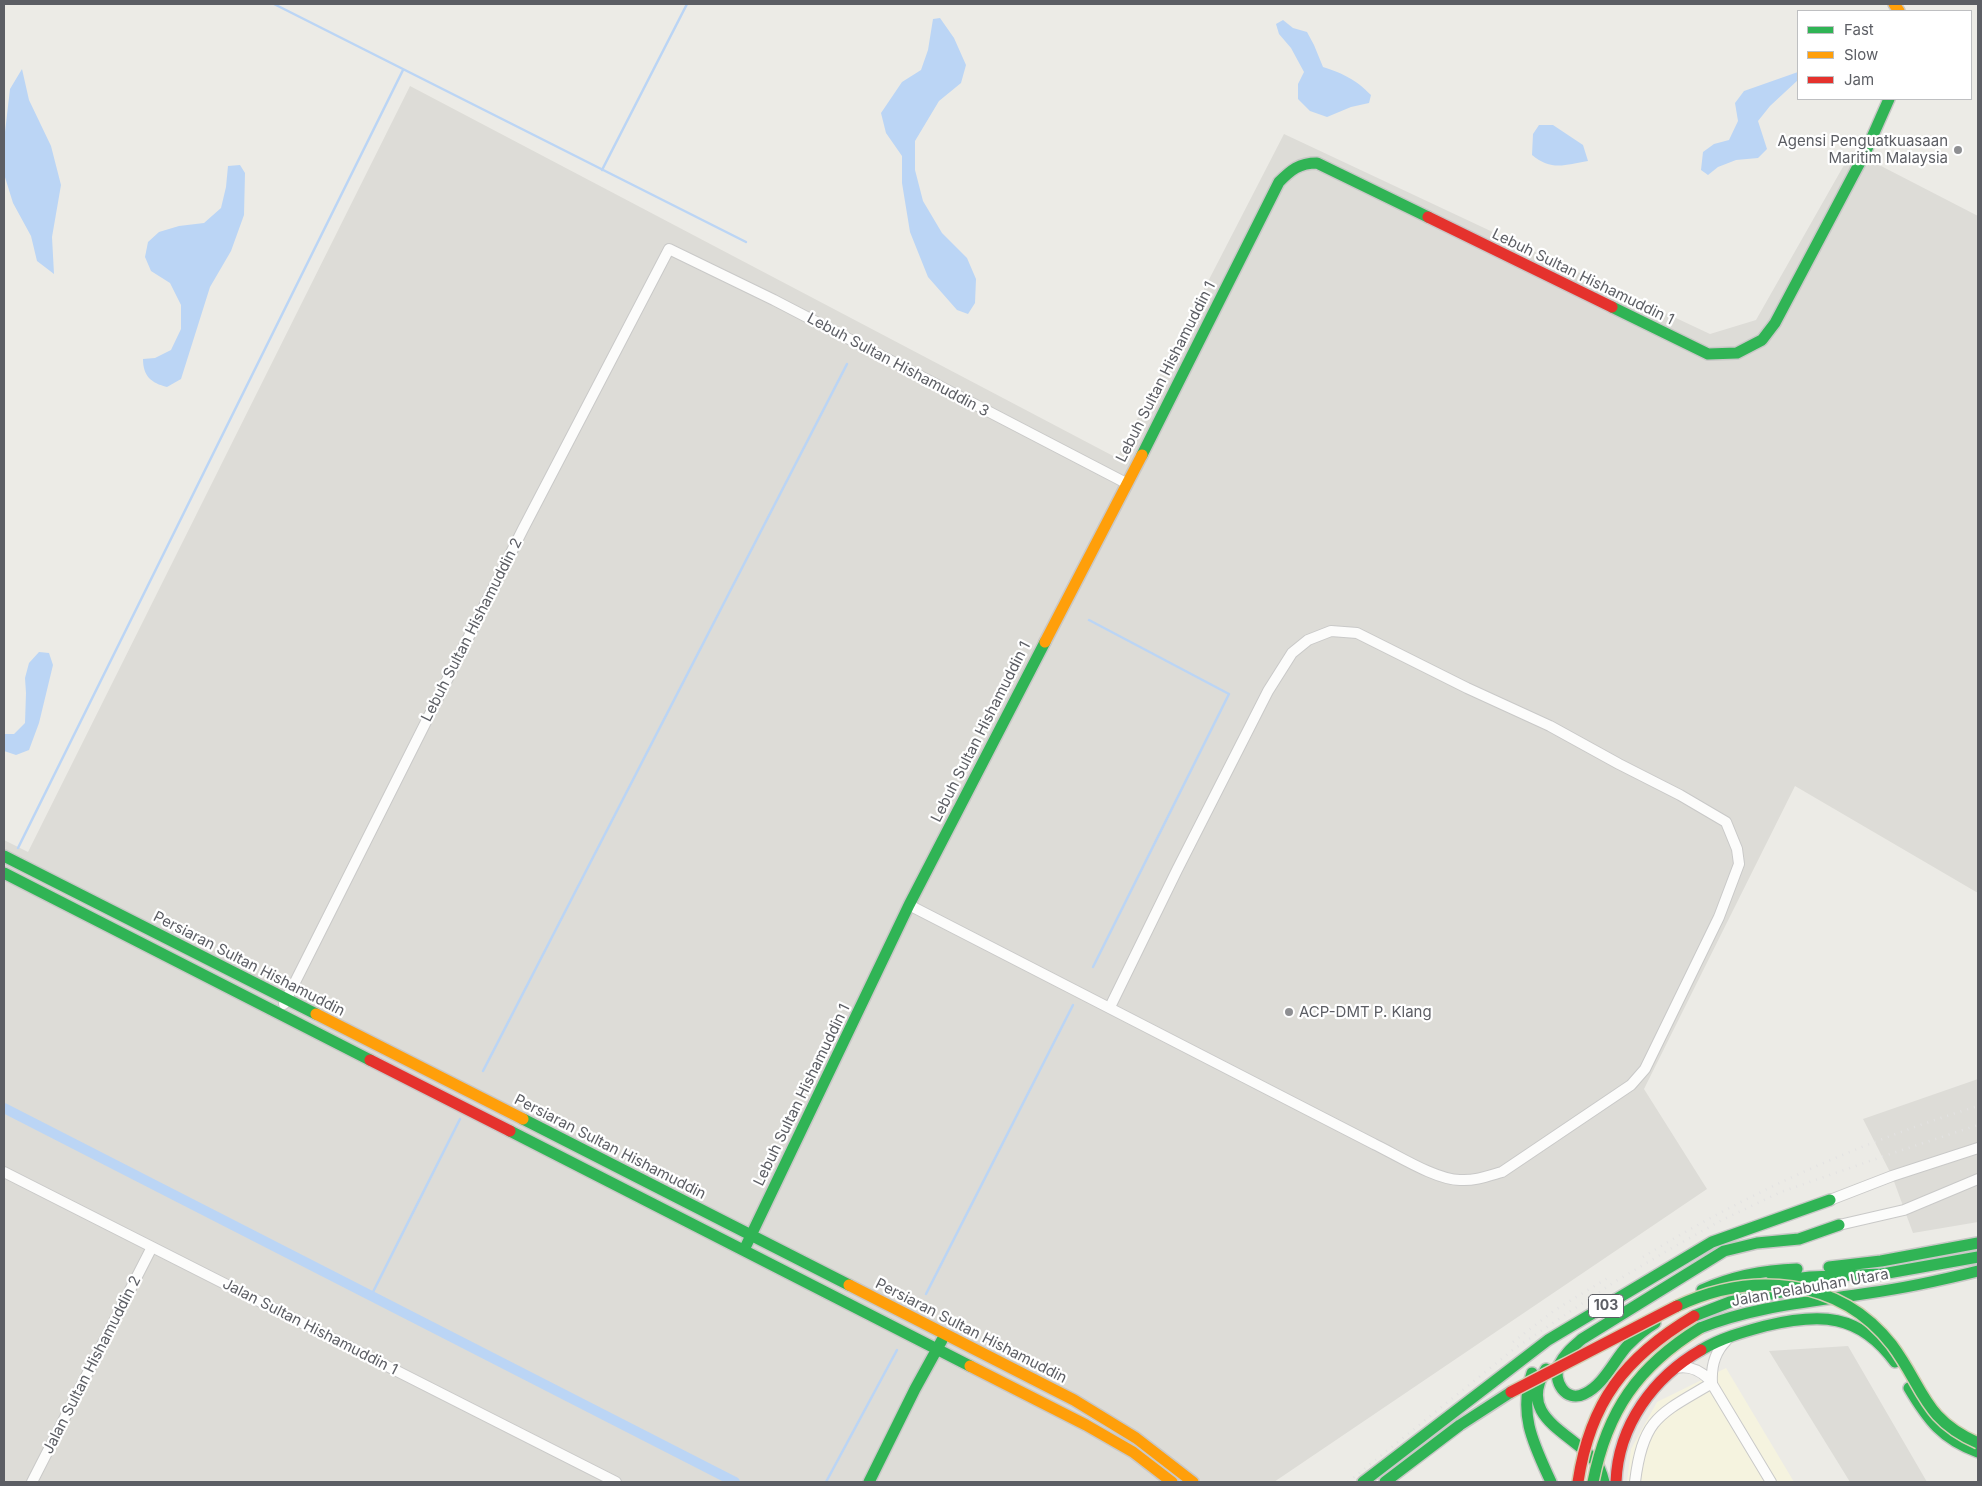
<!DOCTYPE html>
<style>
body{margin:0}
#map{position:relative;width:1982px;height:1486px;overflow:hidden;background:#ecebe6;font-family:Inter,sans-serif}
canvas{display:block}
.frame{position:absolute;inset:0;border:5px solid #5c5e64;pointer-events:none}
.legend{position:absolute;left:1797px;top:10px;width:175px;height:90px;box-sizing:border-box;background:#fff;border:1px solid #bebfc1;margin:0;padding:6px 9px;list-style:none;font-size:15px;color:#5c5e64}
.legend li{display:flex;align-items:center;gap:10px;height:25px}
.legend b{width:25px;border:1px solid #bebfc1}
</style>
<div id="map">
<canvas width="1982" height="1486"></canvas>
<div class="frame"></div>
<ul class="legend">
<li><b style="height:6px;background:#30b455"></b>Fast</li>
<li><b style="height:6px;background:#ff9f0a"></b>Slow</li>
<li><b style="height:6px;background:#e5322d"></b>Jam</li>
</ul>
</div>
<script>
const context = document.querySelector('canvas').getContext('2d');
context.lineJoin = 'round';
function fillPath(path, color) { context.fillStyle = color; context.fill(path, 'evenodd'); }
function trace(path, color, width, dash) { context.strokeStyle = color; context.lineWidth = width; context.lineCap = dash ? 'butt' : 'round'; context.setLineDash(dash || []); context.stroke(path); }
function write(font, color, halo, rows, align = 'center') {
  context.font = font + ' Inter,sans-serif'; context.lineWidth = 4.5; context.setLineDash([]); context.textBaseline = 'middle'; context.strokeStyle = halo; context.fillStyle = color; for (const [text, x, y, turn = 0] of rows) {
    context.save(); context.translate(x, y); context.rotate((+turn || 0) * Math.PI / 180); context.textAlign = isNaN(turn) ? turn : align; if (halo) context.strokeText(text, 0, 0); context.fillText(text, 0, 0); context.restore();
  }
}
const commercial = new Path2D(`
 M1726,1368l68,114h-167l4,-33 26,-47z`);
const industrial = new Path2D(`
 M410,86l707,372 167,-324 426,200 46,-14 96,-169 126,65v677l-183,-107 -151,303 63,100 -433,293h-1270v-642l24,12z
 M1978,1079v143l-65,11 -21,-57 -29,-57z
 M1848,1346l79,136h-77l-81,-131z`);
const water = new Path2D(`
 M940,18l14,20 12,27 -5,18 -22,18 -24,40v29l8,31 19,32 25,25 9,21 -1,24 -7,11 -11,-4 -29,-33 -18,-45 -8,-49v-27l-16,-23 -5,-20 21,-31 19,-12 7,-20 5,-31z
 M1283,20l10,8 14,4 7,13 9,22c21,7 32,12 48,28l-2,8 -18,4 -24,10 -17,-6 -12,-12v-15l6,-12 -13,-24 -12,-14 -3,-10z
 M22,69l7,31 22,46 10,39 -9,52 2,37 -17,-13 -6,-25 -18,-33 -9,-29 1,-42 5,-43z
 M1798,72v8l-28,26 -12,15 9,28 -9,9 -22,2 -18,7 -10,8 -7,-5 2,-18 11,-8 15,-4 9,-19 -3,-18 9,-12z
 M1539,125h14l30,20 5,16c-23,4 -37,10 -56,-6l1,-21z
 M240,165l5,8 -1,42 -13,36 -21,36 -29,92 -14,8c-16,-4 -24,-11 -24,-28l12,-1 16,-8 10,-21v-24l-11,-22 -19,-12 -6,-14 3,-15 11,-10 20,-6 25,-3 17,-15 5,-21 2,-21z
 M39,652l10,1 4,12 -14,58 -10,27 -13,5 -12,-4v-17h10l11,-11 1,-30 -1,-15 4,-15z`);
const stream = new Path2D(`
 M274,4l472,238
 M602,170l85,-166
 M1089,620l140,74 -136,273
 M18,848l385,-778
 M483,1071l364,-707
 M926,1294l147,-289
 M371,1296l89,-177
 M826,1482l71,-132`);
const canal = new Path2D(`
 M4,1108l731,374`);
const street = new Path2D(`
 M909,905l465,239c23,11 62,36 86,36 15,1 28,-4 42,-8l129,-87 14,-16 74,-152 20,-53 -2,-15 -11,-27 -46,-27 -61,-31 -69,-38 -83,-38 -110,-55 -26,-2 -23,9 -16,13 -24,38 -91,179 -67,137
 M284,1004l239,-475 146,-280 105,51 352,183
 M4,1172l612,310
 M1830,1200l62,-24 86,-28
 M1839,1225l65,-15 74,-31
 M1676,1368c13,-3 23,2 33,11l62,103
 M1712,1383c-1,-16 2,-30 14,-42
 M32,1482l120,-235
 M1635,1482c8,-65 25,-68 77,-99`);
const fast = new Path2D(`
 M1612,307l96,47 29,-1 25,-13 13,-17 91,-172 23,-52
 M1142,455l137,-273c12,-12 20,-19 38,-19l111,54
 M4,856l312,158
 M4,873l366,187
 M523,1119l326,166
 M510,1131l460,235
 M744,1250l165,-345 136,-263
 M1829,1267l52,-6 97,-18
 M1871,1276l107,-19
 M1770,1282l40,-5 72,-3
 M1702,1290c31,-14 61,-20 95,-21
 M1694,1316l36,-14 61,-12
 M1655,1323c-10,6 -19,14 -27,22 -14,15 -24,40 -44,49 -18,9 -32,-13 -25,-29 5,-11 15,-19 23,-26l142,-88 33,-8 42,-4 40,-14
 M1700,1328c55,-22 111,-26 169,-35 36,-5 73,-13 109,-22
 M1701,1350c20,-12 42,-18 64,-24 55,-13 94,-13 130,36
 M1546,1369c-30,48 25,63 49,92 5,6 7,13 9,21
 M1532,1373c-14,42 2,72 19,109
 M1909,1388c19,32 33,51 69,64
 M869,1482l46,-93 27,-49
 M1363,1482l185,-142 164,-98 118,-42
 M1385,1482l75,-57 51,-33`);
const slow = new Path2D(`
 M1894,4l5,7
 M1045,642l97,-187
 M316,1014l207,105
 M849,1285l225,115 62,38 57,44
 M970,1366l116,59 47,27 39,30`);
const jam = new Path2D(`
 M1428,217l184,90
 M370,1060l140,71
 M1616,1482c2,-57 38,-105 85,-132`);
const rail = new Path2D(`
 M1643,1257c104,-64 218,-115 335,-151
 M1513,1342l42,-32 56,-34
 M1348,1482l166,-133 102,-68 56,-33 50,-28 59,-28 109,-38 88,-29`);
const fastBridge = new Path2D(`
 M1677,1306c74,-35 162,-29 215,39 32,43 31,74 86,98
 M1593,1482c14,-71 45,-116 107,-154`);
const jamBridge = new Path2D(`
 M1511,1392l166,-86
 M1578,1482c12,-80 47,-125 116,-166`);
const markers = [
 [1958,150,5,"#8e8f92"],
 [1289,1012,5,"#8e8f92"]
];
const shields = [
 [1606,1306,35]
];
const shieldNames = [
 ["103",1606,1306]
];
const poiNames = [
 ["Agensi Penguatkuasaan",1948,141],
 ["Maritim Malaysia",1948,158],
 ["ACP-DMT P. Klang",1299,1012,"left"]
];
const streetNames = [
 ["Lebuh Sultan Hishamuddin 1",1583,277,26],
 ["Lebuh Sultan Hishamuddin 3",898,365,28],
 ["Lebuh Sultan Hishamuddin 1",1166,372,-63],
 ["Lebuh Sultan Hishamuddin 2",472,630,-63],
 ["Lebuh Sultan Hishamuddin 1",981,732,-63],
 ["Persiaran Sultan Hishamuddin",249,964,27],
 ["Lebuh Sultan Hishamuddin 1",802,1095,-64],
 ["Persiaran Sultan Hishamuddin",610,1147,27],
 ["Jalan Pelabuhan Utara",1810,1288,-10],
 ["Jalan Sultan Hishamuddin 1",310,1327,27],
 ["Persiaran Sultan Hishamuddin",971,1331,27],
 ["Jalan Sultan Hishamuddin 2",92,1365,-63]
];
fillPath(commercial, '#f5f3df');
fillPath(industrial, '#dddcd7');
fillPath(water, '#bbd5f5');
trace(stream, '#bbd5f5', 2.5);
trace(canal, '#bbd5f5', 10);
trace(street, '#c9c9c8', 12);
trace(fast, '#c9c8c7', 14);
trace(slow, '#c9c8c7', 14);
trace(jam, '#c9c8c7', 14);
trace(street, '#fcfcfb', 10);
trace(fast, '#30b455', 11);
trace(slow, '#ff9f0a', 11);
trace(jam, '#e5322d', 11);
trace(rail, '#e3e2e2', 2.5, [1, 6]);
trace(fastBridge, '#d3ceb4', 14, []);
trace(jamBridge, '#d3ceb4', 14, []);
trace(fastBridge, '#30b455', 11);
trace(jamBridge, '#e5322d', 11);
for (const [x, y, r, color] of markers) { const dot = new Path2D(); dot.arc(x, y, r, 0, 2 * Math.PI); context.fillStyle = color; context.fill(dot); trace(dot, '#fff', 2); }
for (const [x, y, w] of shields) { const box = new Path2D(); box.roundRect(x - w / 2, y - 11.5, w, 23, 4); context.fillStyle = '#fff'; context.fill(box); trace(box, '#5c5e64', 1); }
write('bold 14px', '#5c5e64', null, shieldNames);
write('15px', '#5c5e64', '#fff', poiNames, 'right');
write('15px', '#5c5e64', '#fff', streetNames);
</script>
